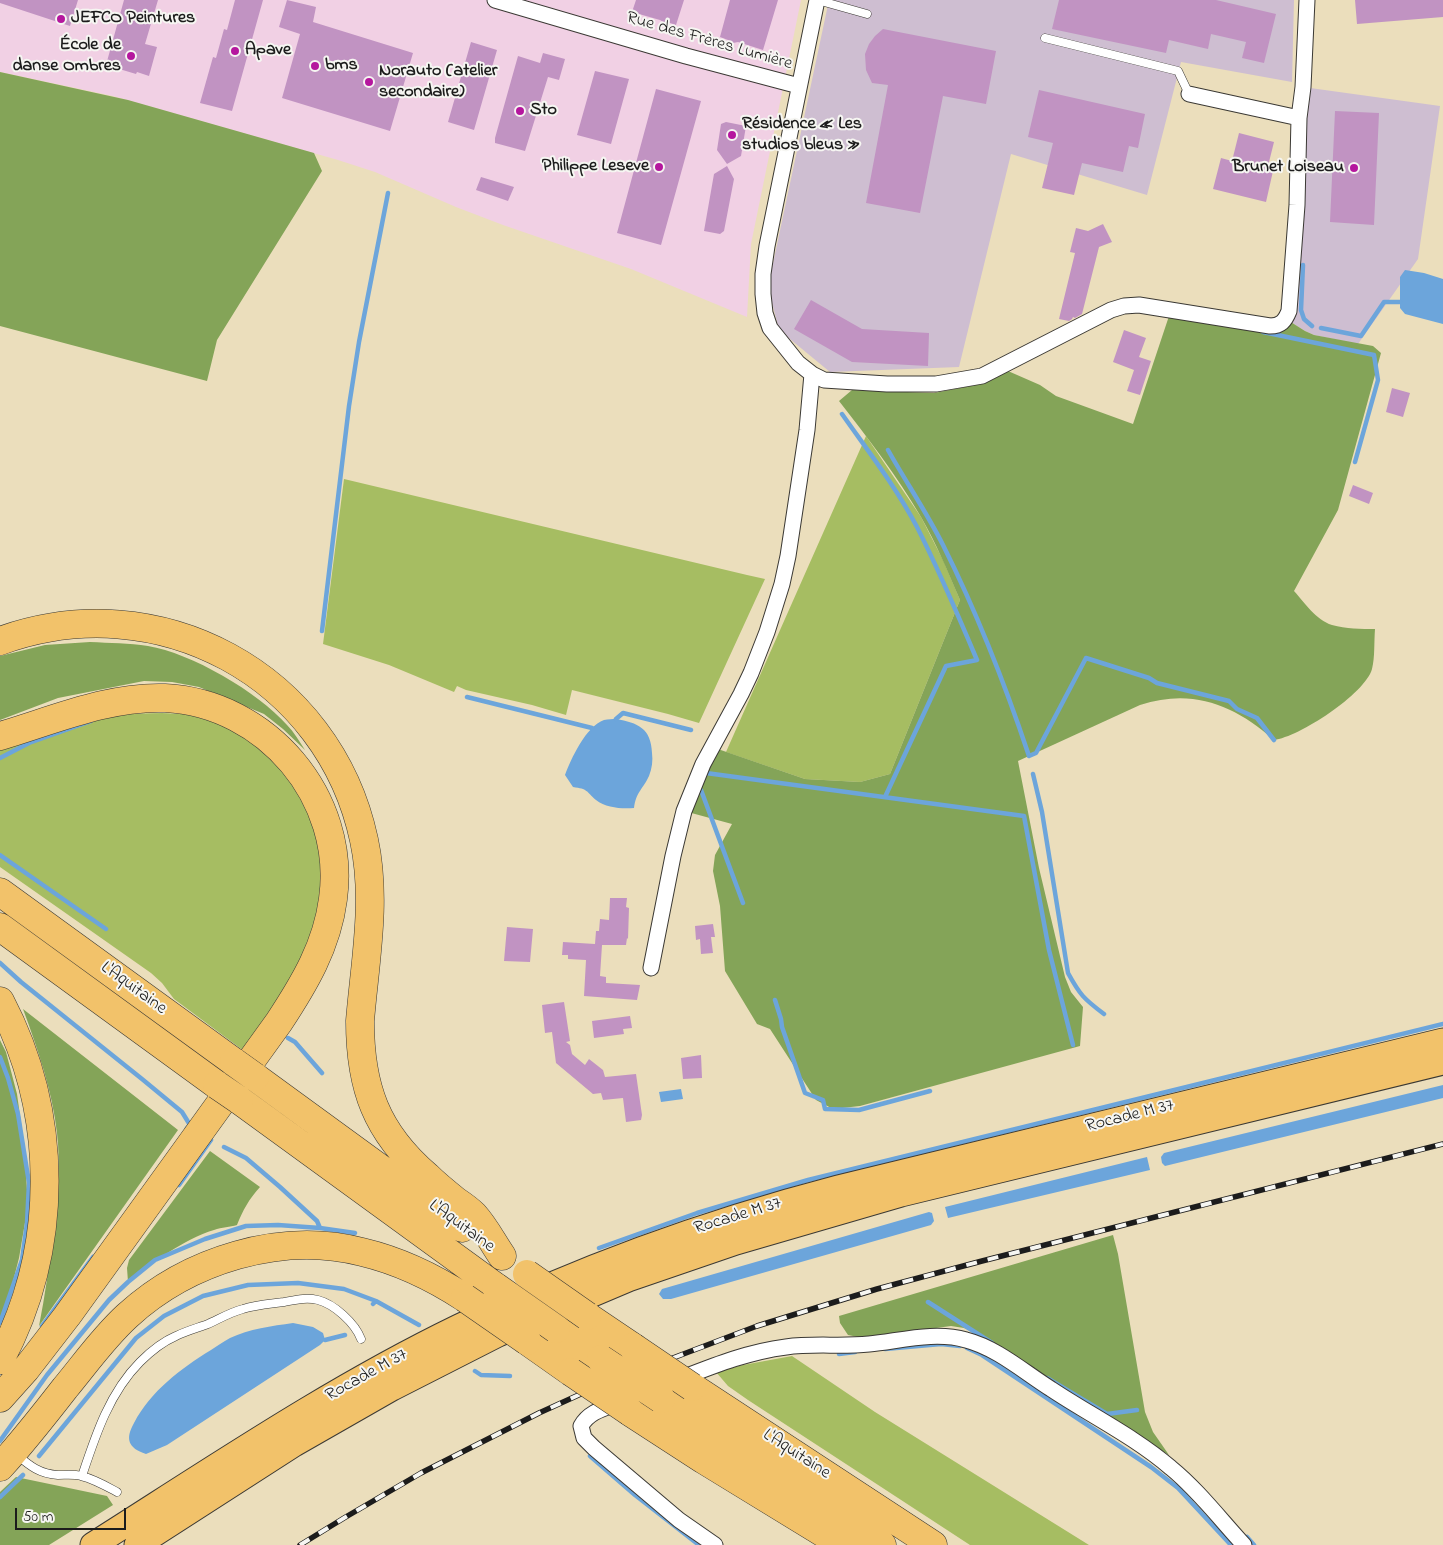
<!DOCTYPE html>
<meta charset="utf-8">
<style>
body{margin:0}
#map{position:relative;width:1443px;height:1545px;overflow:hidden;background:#ebdebc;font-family:"Indie Flower",sans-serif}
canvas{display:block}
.scale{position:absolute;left:15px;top:1508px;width:111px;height:22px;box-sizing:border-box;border:2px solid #1c1c1c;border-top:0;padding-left:6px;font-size:15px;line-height:18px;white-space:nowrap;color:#1c1c1c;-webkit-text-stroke:4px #f6f6f2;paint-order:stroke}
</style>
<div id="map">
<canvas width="1443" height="1545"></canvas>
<div class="scale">50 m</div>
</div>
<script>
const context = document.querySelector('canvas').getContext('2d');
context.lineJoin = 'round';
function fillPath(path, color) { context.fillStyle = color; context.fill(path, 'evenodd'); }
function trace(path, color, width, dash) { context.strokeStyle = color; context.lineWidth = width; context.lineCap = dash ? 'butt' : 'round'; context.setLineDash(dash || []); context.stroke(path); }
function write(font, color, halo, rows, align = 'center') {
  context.font = font + ' "Indie Flower",sans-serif'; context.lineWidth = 4; context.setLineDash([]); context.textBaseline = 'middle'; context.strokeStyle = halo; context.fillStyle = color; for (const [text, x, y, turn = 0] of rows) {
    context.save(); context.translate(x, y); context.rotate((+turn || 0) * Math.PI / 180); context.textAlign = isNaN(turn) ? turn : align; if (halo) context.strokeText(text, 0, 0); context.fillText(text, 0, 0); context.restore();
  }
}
const built = new Path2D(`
 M0,0h801l-50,244 -4,73 -116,-48 -128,-44 -47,-18 -81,-35 -37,-12 -225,-64 -113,-24z`);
const industrial = new Path2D(`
 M829,0h465l-2,82 -111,-20 -34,133 -136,-41 -52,213 -129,5 -51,-42 -11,-43z
 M1303,87l137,19 -22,153 -60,85 -44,-9 -9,-4 -19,-12z`);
const green = new Path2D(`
 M866,436l55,81 22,43 17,40 -70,174 -30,8 -55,-3 -79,-27z
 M344,479l403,96 18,4 -66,144 -31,-9 -96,-24 -6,25 -34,-10 -66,-15 -9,-4 -3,6 -65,-27 -66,-21z
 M187,707l79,37 53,77 4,103 -75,130 -74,-55 -12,-16 -11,-10 -151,-106v-125l120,-28 42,-1 20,1z
 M792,1356l83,56 214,133h-119l-222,-145 -20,-14 -12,-14 27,-7z`);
const forest = new Path2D(`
 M0,72l128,28 186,53 8,18 -105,169 -10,41 -207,-55z
 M1171,310l99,16 16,-7 19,12 9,4 59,11 8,7 -43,157 -44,81c11,12 22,29 38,34 14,4 29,4 43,4 -1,12 0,29 -3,40 -7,25 -73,68 -98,71 -40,-35 -81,-52 -134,-35l-122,56 21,107 26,109 6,15 12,15 -3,39 -220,60 -27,3 -17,-9 -46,-71 -13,-5 -32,-53 -5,-65 -7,-35 2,-16 17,-31 -48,-13 28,-64 93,32 55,3 30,-8 70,-174c-12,-28 -24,-57 -39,-83 -24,-41 -53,-79 -82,-116l13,-11 82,3 46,-9 28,-13 32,14 16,11 77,28z
 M90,642c20,1 39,1 58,4 43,7 110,46 139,79 7,7 12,16 18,25l-22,-21 -19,-15 -65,-27 -27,-5 -28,-1 -86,17 -58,22v-64l45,-11z
 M23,1009l155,121 -139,196c6,-30 10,-60 14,-90 4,-34 8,-69 4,-103 -5,-43 -19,-83 -34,-124z
 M0,1040l6,12 11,42 7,50 4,61 -9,53 -11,43 -8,22z
 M210,1151l50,36c-11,12 -17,23 -23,38 -7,2 -15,2 -23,5 -30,9 -62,33 -86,52l-1,-14 2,-8z
 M1113,1235l5,19 27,158 8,20 16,23 -124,-75 -66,-45 -15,-7 -13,-2 -88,12 -15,-3 -8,-12 -1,-7z
 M16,1477l91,19 6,9 -64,40h-49v-53z`);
const water = new Path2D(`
 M1405,270l19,3 19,6v45l-38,-10 -5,-6v-31z
 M616,719c22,4 35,9 36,34 1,8 0,15 -3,23 -6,13 -13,16 -15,32 -12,1 -28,0 -38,-8 -10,-9 -8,-11 -23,-13l-8,-12c6,-16 21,-49 39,-55 4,-1 9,-1 12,-1z
 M1443,1085v13l-278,68 -3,-3 -1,-6 3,-4z
 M681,1089l2,10 -22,3 -2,-10z
 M1147,1157l3,13 -202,48 -3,-11z
 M929,1212l3,1 2,8 -3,4 -260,74h-8l-4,-5 3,-5z
 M293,1323l20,4 10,6 2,7 -5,5 -153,100 -21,9c-18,-6 -21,-15 -12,-31 17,-32 46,-54 77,-73 6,-4 12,-8 19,-12 19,-9 42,-12 63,-15z`);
const stream = new Path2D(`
 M1303,265l-2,45 3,9 8,7
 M1321,328l40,8 23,-34h16
 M1263,332l111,23 4,25 -23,82
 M842,414c26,37 54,73 75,113 22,43 41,88 60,133l-31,6 -61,131
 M888,450c18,32 39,63 55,95 34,68 62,139 86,211l7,-3 50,-95 63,20 8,5 72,18 8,8 20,9 17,22
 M322,631l27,-225 10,-64 29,-149
 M467,697l125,31
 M616,719l7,-6 68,17
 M0,758l29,-15 62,-22
 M706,773l318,43 25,134 24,95
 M1033,774l9,38 26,161c12,22 16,26 36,41
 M701,790l42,113
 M0,855l106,74
 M0,963l21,19 121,97 40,33 8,13 -3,3
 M775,1000l6,19 1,8 23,66 18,7 2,9 34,1 71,-19
 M288,1038l7,4 27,31
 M0,1057l8,21 10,36 11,69 -2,40 -5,37 -22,63
 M224,1147l22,11 34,29 37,34 3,7
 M179,1185l32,-45
 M599,1248l98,-35 111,-33 635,-156
 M928,1302l64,41
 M373,1304l3,-3 43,24
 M42,1326l51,-69
 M325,1340l20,-5
 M967,1348l15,7 169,112 27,21 53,57
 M885,1349l56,-5 19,2
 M839,1354l16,-2
 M475,1371l6,4 29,1
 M1047,1378l60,36 30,-4
 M0,1441l47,-66 62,-75 19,-18 27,-22 50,-21 41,-13 32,-1 42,3 35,5
 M39,1456l97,-118 28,-22 39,-20 45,-11 50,-2 46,6 32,12
 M590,1456l45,39 64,50
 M0,1497l23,-22
 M1247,1537l7,8`);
const building = new Path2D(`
 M0,0h78l-8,26 -70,-23z
 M124,0h34l-13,44 12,3 -8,29 -12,-4 -1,2 -30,-9z
 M235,0h28l-31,111 -32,-8 13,-46 3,1 8,-29 3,1z
 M287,0l29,7 -3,15 100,31 -23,78 -108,-33 18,-64 -21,-7z
 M636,0h48l-8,25 -6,-2h-5l-5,-3 -28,-8z
 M730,0h48l-15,50 -25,-8 -5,1 -5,-3 -8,-3z
 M1059,0h157l60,14 -12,49 -22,-5 4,-16 -35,-8 -3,15 -39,-9 -3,13 -114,-24z
 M1355,0h88v17l-86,7z
 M883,29l113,22 -10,53 -43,-8 -23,117 -54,-10 22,-118 -16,-2 -6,-13 -1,-16 4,-10 6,-8z
 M471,42l26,8 -23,80 -26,-8z
 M543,53l22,6 -6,21 -11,-3 -23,74 -30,-8v-5l23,-82 22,7z
 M595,71l34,8 -18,65 -34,-9z
 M656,89l45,12 -40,144 -44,-12z
 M1039,90l106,24 -7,34 -9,-2 -6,26 -41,-9 -8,32 -32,-7 11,-45 -25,-6z
 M1335,111l44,2 -5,112 -44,-3z
 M726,122l20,4 -5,30 -14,8 -10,-14 4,-26z
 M1239,133l35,9 -7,28 6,1 -7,31 -53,-13 8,-31 11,3z
 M727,166l7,13 -10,52 -4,3 -16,-3 10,-57z
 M481,177l33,10 -6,14 -32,-11z
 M1103,224l9,18 -13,5 -17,67 -7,4 -2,-1 -1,2 -3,2 -10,-2 16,-66 -5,-1 6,-24 12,3z
 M811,300l51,29 67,4 -1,33 -76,-4 -58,-33z
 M1124,330l22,8 -7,19 12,4 -11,34 -13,-4 7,-21 -21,-8z
 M1392,388l18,5 -7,24 -17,-5z
 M1353,485l20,8 -4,11 -20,-8z
 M610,898h17l-1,9 3,1 -1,31 -1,-1 -1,7h-24l-2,31 6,1v6l34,2 -3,15 -53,-4 2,-36 -18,-1v-4h-6l1,-13 32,2 1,-13h3l1,-12 9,1z
 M713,924l2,13h-4l2,16 -12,1 -1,-15 -4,1 -1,-14z
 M507,927l26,2 -3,33 -26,-1z
 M564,1002l6,39 -4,1 4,3 2,9 13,11 4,-6 14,11 2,7 31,-3 6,41 -1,5 -15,2 -3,-24 -20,2 -2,-7 -8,1 -37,-31 -4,-31 -7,1 -3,-28z
 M630,1016l2,12 -9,1 1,5 -30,4 -2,-17z
 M701,1055l1,23 -19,1 -2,-21z`);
const service = new Path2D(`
 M817,0l50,14
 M1045,38l133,33 11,23
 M17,1455c13,11 23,19 41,20 8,0 16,-1 23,1 13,3 25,10 36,16
 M82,1476c13,-39 27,-83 58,-114 10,-10 22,-20 36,-26 10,-5 21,-8 32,-12 11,-5 23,-12 35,-15 13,-4 27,-5 41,-7 11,-2 22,-5 34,-2 16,4 37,23 43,39`);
const minor = new Path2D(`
 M495,0l191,56 113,30
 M817,0l-50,246 -4,28v20l2,19 5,15 28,35 14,11 12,6 63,4h49l46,-8 129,-66 13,-4 15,-1 131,21c11,0 15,-5 19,-15l8,-106 2,-87 4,-31 4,-87
 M1189,94l110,24
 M651,968l22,-112 11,-45 19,-47 38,-70 10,-21 16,-41 15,-48 6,-28 19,-126 5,-56
 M677,1380c36,-14 70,-28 109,-33 27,-4 55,0 83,-3 31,-3 66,-13 97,-4 31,8 58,32 85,49 39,26 84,48 120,79 27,22 49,51 73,77
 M621,1402c-15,6 -32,9 -40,24l3,12 10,10 85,72 36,25`);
const trunk = new Path2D(`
 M93,1545c120,-76 238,-156 366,-218 121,-59 249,-105 379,-139l605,-147
 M137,1545l157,-101 98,-56 106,-54 130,-55 108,-37 165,-48 542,-132`);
const motorway = new Path2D(`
 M0,641c158,-58 329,34 364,199 13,60 1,121 -4,181 0,66 16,111 67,155 9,9 19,17 29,25 6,4 13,9 18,14 11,12 19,28 28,41
 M0,736c54,-16 108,-40 165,-38 102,5 182,100 168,201 -6,47 -29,85 -54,123l-212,294 -41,53 -26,29
 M0,892l234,170
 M0,927l217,158
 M0,1001c59,112 60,247 0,359
 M255,1077l207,151
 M239,1100l257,187
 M587,1316l46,31
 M556,1329l45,30
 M527,1341l44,31
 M692,1387l241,158
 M661,1399l221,146
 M630,1412l74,48 139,85
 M0,1467c23,-25 44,-52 65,-79 20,-24 38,-50 62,-72 61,-56 154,-85 235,-64 38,9 71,25 103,46`);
const rail = new Path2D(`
 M300,1545l44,-27 77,-45 118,-60 55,-25 163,-62 120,-37 105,-28 461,-117`);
const motorwayBridge = new Path2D(`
 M234,1062l21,15
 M217,1085l22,15
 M527,1274l60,42
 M496,1287l60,42
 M465,1298l62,43
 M633,1347l59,40
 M601,1359l60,40
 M571,1372l59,40`);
const markers = [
 [61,19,5,"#b5179e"],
 [235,51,5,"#b5179e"],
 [131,56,5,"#b5179e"],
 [315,66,5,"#b5179e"],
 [369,82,5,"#b5179e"],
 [520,111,5,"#b5179e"],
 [732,135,5,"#b5179e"],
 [659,167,5,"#b5179e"],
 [1354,168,5,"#b5179e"]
];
const poiNames = [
 ["JEFCO Peintures",71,19],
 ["École de",121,46,"right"],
 ["danse Ombres",121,67,"right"],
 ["Apave",245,51],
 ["bms",325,66],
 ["Norauto (atelier",379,72],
 ["secondaire)",379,93],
 ["Sto",530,111],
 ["Résidence « Les",742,125],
 ["studios bleus »",742,146],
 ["Philippe Leseve",649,167,"right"],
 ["Brunet Loiseau",1344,168,"right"]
];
const streetNames = [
 ["Rue des Frères Lumière",709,42,16],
 ["L'Aquitaine",133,989,36],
 ["Rocade M 37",1130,1117,-14],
 ["Rocade M 37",738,1217,-17],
 ["L'Aquitaine",461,1227,36],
 ["Rocade M 37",367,1376,-29],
 ["L'Aquitaine",796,1455,33]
];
fillPath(built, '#f1d0e4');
fillPath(industrial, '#cebed1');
fillPath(green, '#a6bd62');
fillPath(forest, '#84a458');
fillPath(water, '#6ca5db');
trace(stream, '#6ca5db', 4.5);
fillPath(building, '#c193c2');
trace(service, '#3b3934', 9);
trace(minor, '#3b3934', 17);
trace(trunk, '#3b3934', 27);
trace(motorway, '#3b3934', 29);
trace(service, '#fff', 8);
trace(minor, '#fff', 15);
trace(trunk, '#f2c26a', 25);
trace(motorway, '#f2c26a', 28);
trace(rail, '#1c1c1c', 5.5);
trace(rail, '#f6f6f2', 4, [11]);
trace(motorwayBridge, '#3b3934', 29, []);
trace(motorwayBridge, '#f2c26a', 28);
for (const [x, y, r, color] of markers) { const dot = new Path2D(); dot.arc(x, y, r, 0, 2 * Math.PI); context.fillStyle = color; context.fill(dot); trace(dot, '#f6f6f2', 2); }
write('bold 18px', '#1c1c1c', '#f6f6f2', poiNames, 'left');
write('18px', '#1c1c1c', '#f6f6f2', streetNames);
</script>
